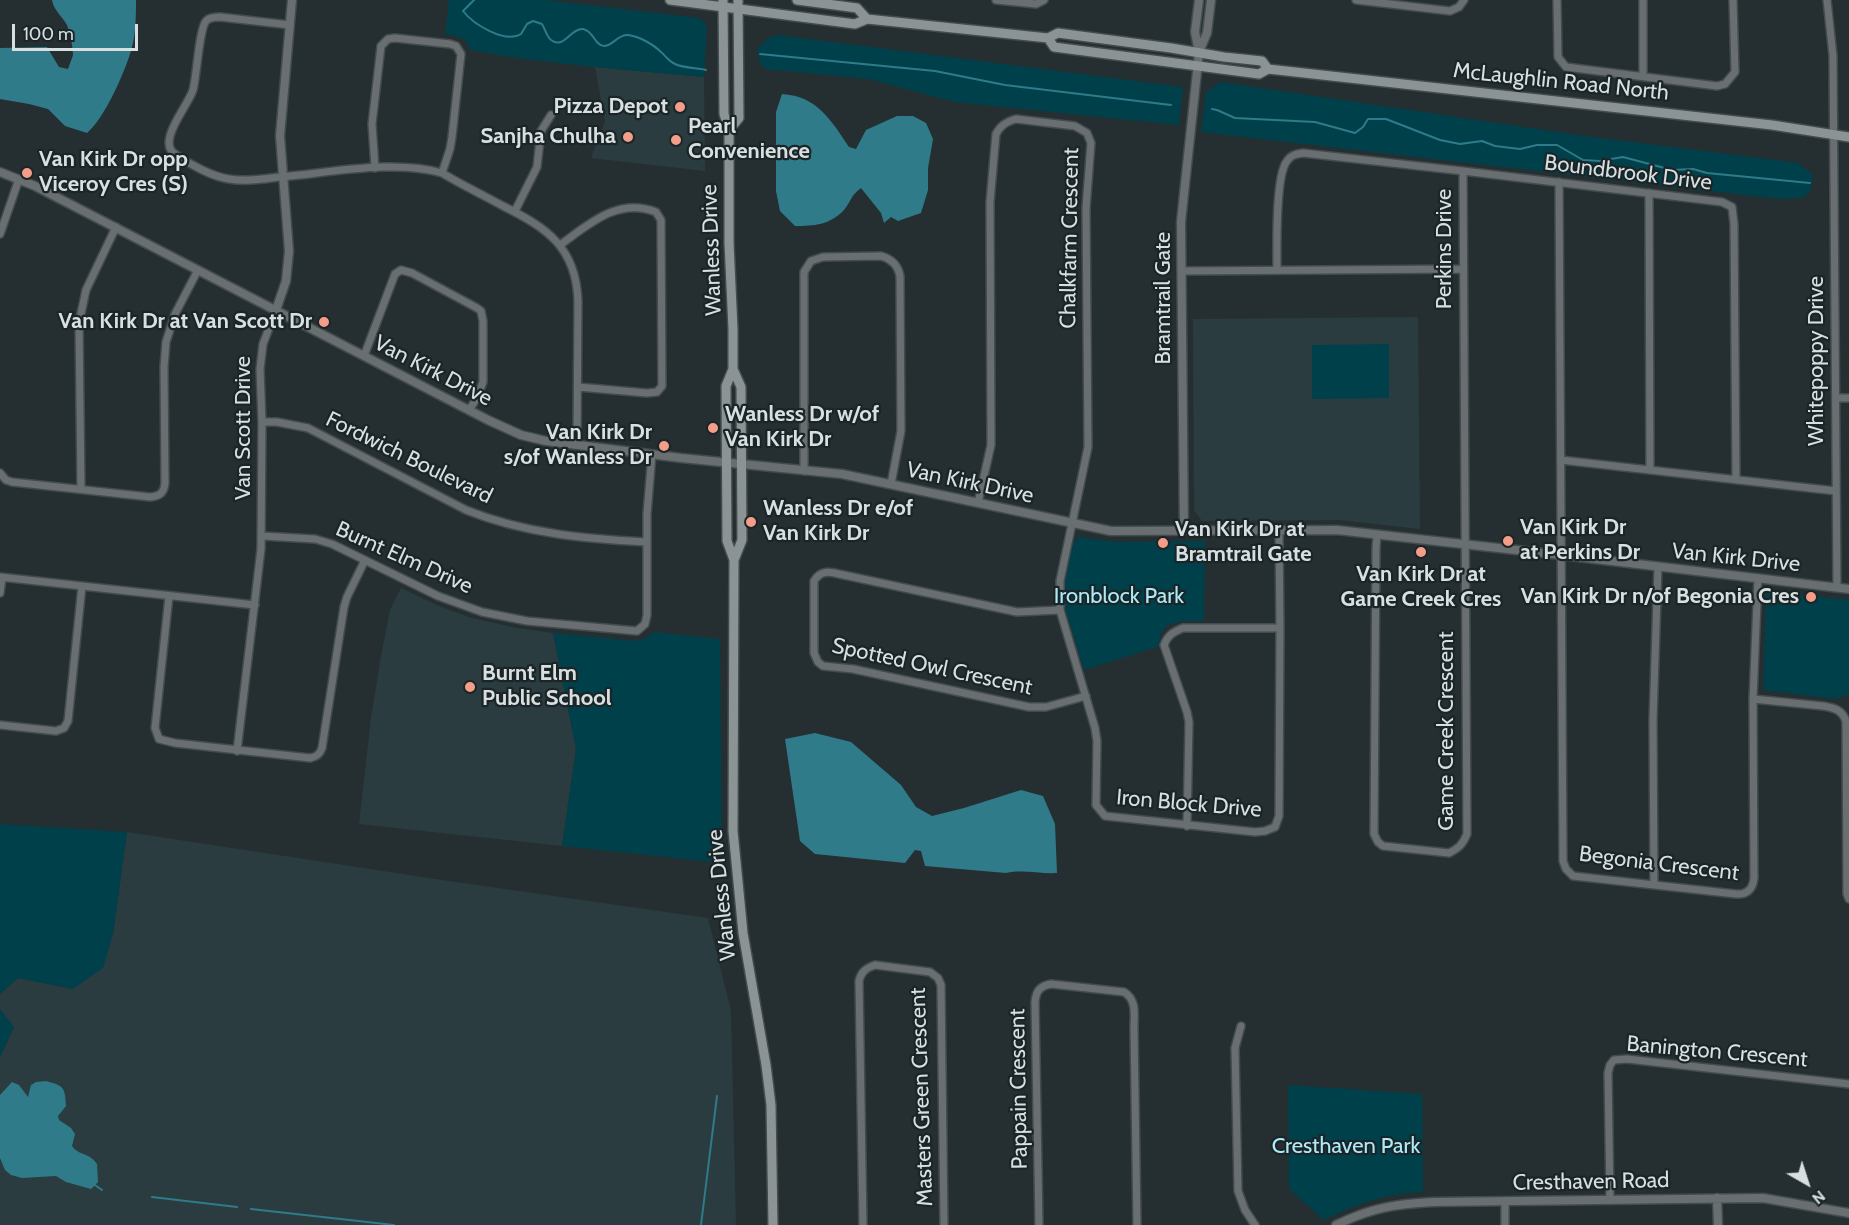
<!DOCTYPE html>
<style>
body{margin:0}
#map{position:relative;width:1849px;height:1225px;overflow:hidden;background:#252f31;font-family:Cabin,sans-serif}
canvas{display:block}
.north{position:absolute;left:1777px;top:1153px;width:60px;height:60px;-webkit-text-stroke:4px #1b2527;paint-order:stroke;rotate:141deg;font-size:16px;font-weight:700;line-height:24px;text-align:center;color:#d8dfe0}
.north::after{content:'';display:block;margin:auto;width:21px;height:27px;background:#d8dfe0;clip-path:polygon(50% 0,100% 100%,50% 72%,0 100%)}
.scale{position:absolute;left:12px;top:24px;width:126px;height:27px;box-sizing:border-box;border:3px solid #d8dfe0;border-top:0;padding-left:8px;font-size:18px;line-height:21px;white-space:nowrap;color:#d8dfe0;-webkit-text-stroke:4px #1b2527;paint-order:stroke}
</style>
<div id="map">
<canvas width="1849" height="1225"></canvas>
<div class="north">N</div>
<div class="scale">100 m</div>
</div>
<script>
const context = document.querySelector('canvas').getContext('2d');
context.lineJoin = 'round';
function fillPath(path, color) { context.fillStyle = color; context.fill(path, 'evenodd'); }
function trace(path, color, width, dash) { context.strokeStyle = color; context.lineWidth = width; context.lineCap = dash ? 'butt' : 'round'; context.setLineDash(dash || []); context.stroke(path); }
function write(font, color, halo, rows, align = 'center') {
  context.font = font + ' Cabin,sans-serif'; context.lineWidth = 4.5; context.setLineDash([]); context.textBaseline = 'middle'; context.strokeStyle = halo; context.fillStyle = color; for (const [text, x, y, turn = 0] of rows) {
    context.save(); context.translate(x, y); context.rotate((+turn || 0) * Math.PI / 180); context.textAlign = isNaN(turn) ? turn : align; if (halo) context.strokeText(text, 0, 0); context.fillText(text, 0, 0); context.restore();
  }
}
const built = new Path2D(`
 M595,67l109,10 1,94 -114,-13 14,-37z
 M1418,317l2,212 -81,-9 -137,1 -8,-11 -1,-191z
 M401,588l40,19 31,11 45,10 36,5 23,116 -14,97 -203,-22 12,-106 10,-62 9,-46z
 M127,832l315,48 266,38 23,93 5,214h-736v-168l14,-30 -14,-18v-15l18,-16 55,11 40,-55z`);
const green = new Path2D(`
 M449,0h97l154,18 7,8 -3,51c-78,-7 -157,-13 -234,-27 -3,-13 -13,-14 -25,-16z
 M778,35l405,52 -4,38 -224,-23 -87,-23 -103,-10 -5,-6 -3,-14 10,-10z
 M1221,82l364,54 214,27 14,12 -3,16 -7,7 -25,1 -577,-67 5,-40z
 M1389,344v54l-77,1v-54z
 M1078,537l39,5 88,-1 -1,80c-19,0 -47,-3 -44,25l-76,24 -19,-62c-2,-15 3,-61 13,-71z
 M1770,591l79,9v94l-13,5 -73,-9 3,-96z
 M653,632l67,7 2,224 -160,-17 14,-97 -23,-116 82,8 12,-3z
 M0,824l127,8 -14,102 -10,34 -30,21 -55,-11 -18,16z
 M0,1009l14,18 -14,30z
 M1288,1085l134,9 1,98c-39,2 -64,11 -99,28l-35,-31z`);
const water = new Path2D(`
 M52,0h84c0,15 0,32 -4,47 -6,23 -27,71 -45,86l-22,-7 -17,-17 -19,-5 -29,-5v-51l47,-1 12,20 9,2c1,-4 4,-10 5,-14 0,-8 -3,-22 -6,-30 -5,-9 -13,-14 -15,-25z
 M782,94c35,2 49,26 67,53l7,2 10,-19 31,-14h16l13,7 7,16 -5,29v22l-7,23 -23,8 -7,-4 -7,6 -3,-10 -20,-25c-11,8 -10,14 -17,22 -14,15 -30,16 -49,16l-15,-15 -4,-20v-79z
 M815,733l36,9 50,43 15,22 16,9 32,-8 57,-18 22,6 12,28 2,49c-18,1 -34,-4 -51,0l-81,-7 -4,-15 -6,-1 -10,13 -90,-9 -15,-13 -15,-102z
 M46,1081c18,5 19,6 20,25l-8,10 1,4 12,8 4,6 -3,12c7,10 17,6 25,18l1,18 -7,7 -25,-7 -10,-6 -34,2 -11,-3 -6,-5 -5,-12v-63l12,-13 7,3 9,12 3,-12 5,-3z`);
const stream = new Path2D(`
 M474,0l-11,11c10,13 42,33 58,23l6,-10 6,-3 9,3c3,5 5,13 9,16 13,10 19,-12 32,-11 11,2 11,16 21,17 9,0 14,-12 24,-11 11,1 26,10 33,17 5,4 7,9 14,12 8,4 22,4 31,6
 M760,54l175,17 70,14 166,20
 M1212,109l5,1 18,8 80,4 40,11 8,-6 5,-8h18l54,21 20,4 22,-3 13,5 25,3 17,-4h20l26,15 16,1 24,-4 49,13 21,-1 14,4 103,10
 M92,1183l10,7
 M152,1197l85,10
 M251,1209l143,16
 M701,1225l16,-129`);
const minor = new Path2D(`
 M996,0l40,4 8,-4
 M1356,0l94,11 9,-4 5,-7
 M1557,0l1,57 8,10 151,19 8,-2 10,-12 -2,-72
 M1643,0v76
 M1827,0l6,56 4,531
 M290,25l-70,-8c-5,0 -9,0 -13,3 -8,6 -10,56 -14,70 -5,16 -37,52 -18,64 14,10 38,23 54,25 16,3 34,0 50,-2 50,-4 115,-18 163,-4 20,12 41,22 61,33 44,22 73,41 75,95l-1,143
 M375,168l-3,-44 9,-78 7,-7 7,-1 55,6 6,2 5,8 -9,83 -2,12 -8,24
 M1463,171l259,31 10,5 2,17 2,256
 M1559,182l4,679 3,8 7,7 163,18c11,1 17,-5 18,-16l-1,-179 5,-121
 M1649,193l1,277
 M515,211l22,-44 4,-36 10,-16
 M0,234l19,-55
 M560,245c29,-21 58,-48 96,-33l5,8 1,166 -5,6 -10,1 -69,-6
 M1277,270c0,-22 -2,-94 10,-109 4,-6 9,-7 16,-8l160,18 4,663c-4,10 -8,14 -18,19l-66,-7 -5,-4 -4,-8 2,-286 1,-13
 M1182,271l281,-2
 M364,356l31,-82 6,-4 11,3 65,35 4,3 2,10v61l-6,16 -8,12
 M1836,398h13
 M262,422h15l31,6 158,82c57,23 119,29 181,32
 M1561,460l275,31
 M804,471v-199l7,-11 12,-4 58,-1c11,3 17,9 19,20l1,155 -10,53
 M0,473l6,7 6,2 138,15c10,-1 14,-4 15,-14l-1,-116 2,-25 9,-28 23,-44
 M81,489l-2,-166 7,-33 30,-63
 M978,503l13,-58v-11l-1,-232 6,-68c5,-9 10,-12 20,-15l59,7 12,7 4,10 -5,65 2,239 -28,134v29l35,118 2,13 -1,64 9,11 150,16 10,-1 10,-4 4,-11 1,-188 -1,-97
 M262,536l53,3 17,5 106,52 44,16 45,9 110,10 8,-7 2,-9v-101l5,-60
 M0,577l255,28
 M0,593l2,-15
 M169,596l-14,132 4,11 16,4 135,15c7,-1 10,-4 12,-10l22,-141 3,-10 18,-37
 M1060,610l-43,2 -178,-38c-11,-3 -19,-3 -25,7v72l4,9 5,4 30,3 176,38h17l40,-11
 M1753,699l70,7c12,2 19,4 23,15l1,173 2,5
 M0,725l56,6 8,-3 4,-7 14,-135
 M237,751l24,-202 1,-127 -2,-53 3,-25 13,-34
 M1187,826l2,-104 -2,-10 -23,-67c4,-10 9,-13 19,-17h97
 M1654,885l-1,-165 5,-153
 M1241,1026l-6,22 3,143 7,19 10,15
 M1610,1200l-2,-127 2,-8 4,-5 13,-1 222,25
 M1505,1201v24
 M863,1225l-4,-244c2,-9 7,-13 16,-16l55,7 8,6 3,7 3,240
 M1039,1225l-4,-223c1,-11 5,-16 16,-18l73,8c13,8 10,22 10,36l3,197`);
const tertiary = new Path2D(`
 M1199,52l8,-19 4,-33
 M0,172l35,14 453,234 33,15 25,6 135,17 161,16 269,57 226,-1 224,25 288,34
 M276,310l10,-29 3,-30 -9,-115 12,-136
 M1184,531l-3,-309 18,-169 -4,-21 4,-32
 M1717,1198l1,27
 M1336,1225c35,-17 59,-21 97,-23l330,-4 86,15`);
const secondary = new Path2D(`
 M670,0l185,24 12,-5 181,19 10,-5 113,15 53,9 38,4 6,8
 M723,0l1,114 5,16v113l4,86v40l-7,17 1,155 7,19 -1,271 10,102 23,132 5,40 2,120
 M797,0l60,8 10,11
 M1048,38l6,9 205,27 9,-5 504,56 77,12
 M729,130l10,-12 -1,-118
 M733,369l8,18 1,153 -8,20`);
const markers = [
 [680,107,6,"#f49e89"],
 [628,137,6,"#f49e89"],
 [676,140,6,"#f49e89"],
 [27,173,6,"#f49e89"],
 [324,322,6,"#f49e89"],
 [713,428,6,"#f49e89"],
 [664,446,6,"#f49e89"],
 [751,522,6,"#f49e89"],
 [1508,541,6,"#f49e89"],
 [1163,543,6,"#f49e89"],
 [1421,552,6,"#f49e89"],
 [1811,597,6,"#f49e89"],
 [470,687,6,"#f49e89"]
];
const streetNames = [
 ["McLaughlin Road North",1561,82,6],
 ["Boundbrook Drive",1628,173,7],
 ["Chalkfarm Crescent",1070,238,-89],
 ["Perkins Drive",1445,249,-90],
 ["Wanless Drive",712,250,-92],
 ["Bramtrail Gate",1164,298,-90],
 ["Whitepoppy Drive",1817,361,-90],
 ["Van Kirk Drive",433,371,27],
 ["Van Scott Drive",244,428,-90],
 ["Fordwich Boulevard",409,458,26],
 ["Van Kirk Drive",970,483,12],
 ["Burnt Elm Drive",404,558,24],
 ["Van Kirk Drive",1736,558,6],
 ["Spotted Owl Crescent",932,667,12],
 ["Game Creek Crescent",1447,731,-90],
 ["Iron Block Drive",1189,804,5],
 ["Begonia Crescent",1659,864,7],
 ["Wanless Drive",722,895,-96],
 ["Banington Crescent",1717,1052,5],
 ["Pappain Crescent",1019,1089,-91],
 ["Masters Green Crescent",922,1097,-92],
 ["Cresthaven Road",1591,1182,-1]
];
const poiNames = [
 ["Pizza Depot",668,107,"right"],
 ["Pearl",688,127],
 ["Convenience",688,152],
 ["Sanjha Chulha",616,137,"right"],
 ["Van Kirk Dr opp",39,160],
 ["Viceroy Cres (S)",39,185],
 ["Van Kirk Dr at Van Scott Dr",312,322,"right"],
 ["Wanless Dr w/of",725,415],
 ["Van Kirk Dr",725,440],
 ["Van Kirk Dr",652,433,"right"],
 ["s/of Wanless Dr",652,458,"right"],
 ["Wanless Dr e/of",763,509],
 ["Van Kirk Dr",763,534],
 ["Van Kirk Dr",1520,528],
 ["at Perkins Dr",1520,553],
 ["Van Kirk Dr at",1175,530],
 ["Bramtrail Gate",1175,555],
 ["Van Kirk Dr at",1421,575,"center"],
 ["Game Creek Cres",1421,600,"center"],
 ["Van Kirk Dr n/of Begonia Cres",1799,597,"right"],
 ["Burnt Elm",482,674],
 ["Public School",482,699]
];
const parkNames = [
 ["Ironblock Park",1119,597],
 ["Cresthaven Park",1346,1147]
];
fillPath(built, '#2a3c40');
fillPath(green, '#00404b');
fillPath(water, '#2f7b8a');
trace(stream, '#2f7b8a', 2);
trace(minor, '#424b4d', 10);
trace(tertiary, '#424b4d', 11);
trace(secondary, '#424b4d', 12);
trace(minor, '#696e70', 7);
trace(tertiary, '#696e70', 8);
trace(secondary, '#8b9395', 9);
for (const [x, y, r, color] of markers) { const dot = new Path2D(); dot.arc(x, y, r, 0, 2 * Math.PI); context.fillStyle = color; context.fill(dot); trace(dot, '#1b2527', 2); }
write('22px', '#d8dfe0', '#1b2527', streetNames);
write('bold 22px', '#d8dfe0', '#1b2527', poiNames, 'left');
write('22px', '#adeaf8', '#1b2527', parkNames);
</script>
